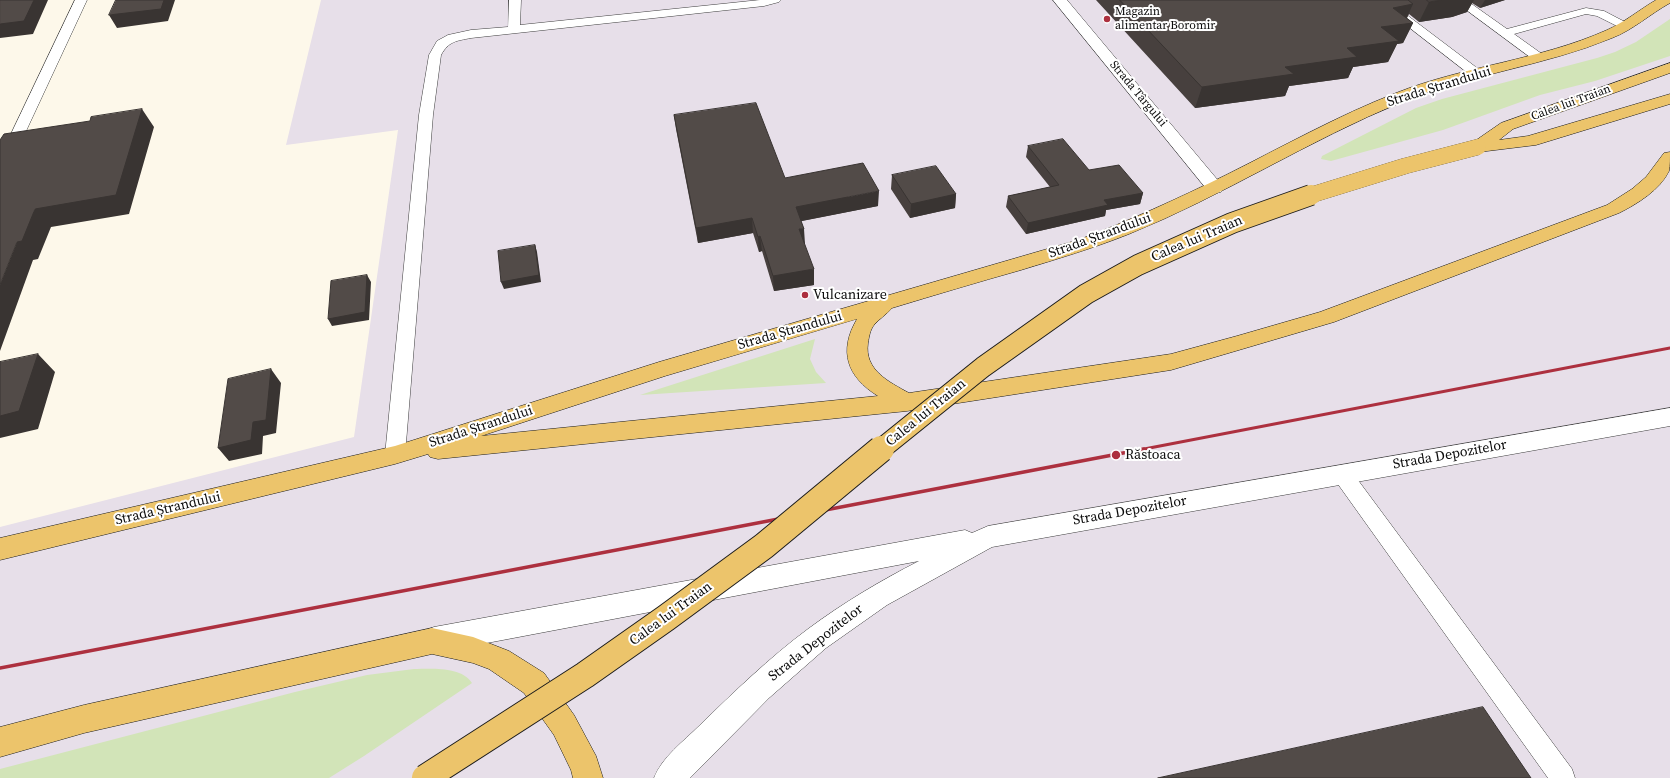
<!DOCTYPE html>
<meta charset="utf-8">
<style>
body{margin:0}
canvas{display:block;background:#fdf8ea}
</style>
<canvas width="1670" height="778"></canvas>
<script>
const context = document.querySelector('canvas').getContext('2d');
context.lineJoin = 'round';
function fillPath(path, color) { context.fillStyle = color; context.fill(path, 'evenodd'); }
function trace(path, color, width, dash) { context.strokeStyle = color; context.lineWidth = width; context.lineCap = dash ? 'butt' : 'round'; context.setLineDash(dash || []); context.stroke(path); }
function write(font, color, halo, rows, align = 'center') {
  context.font = font + ' "Source Serif 4",serif'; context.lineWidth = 4; context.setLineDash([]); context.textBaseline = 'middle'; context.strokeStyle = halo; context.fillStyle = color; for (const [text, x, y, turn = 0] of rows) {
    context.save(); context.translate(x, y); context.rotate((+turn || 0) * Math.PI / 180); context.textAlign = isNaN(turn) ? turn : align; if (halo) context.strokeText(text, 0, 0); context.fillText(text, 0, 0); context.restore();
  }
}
const industrial = new Path2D(`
 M321,0h1349v778h-1670v-251l354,-90 44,-307 -112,15z`);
const green = new Path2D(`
 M1670,19v37l-75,25 -55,14 -97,35 -112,31 -10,-2 1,-3 94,-48 26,-9 155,-41 18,-6 21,-10z
 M815,339l-5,20 6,13 10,11 -186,12z
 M414,669c17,0 47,-3 58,14l-108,73 -35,22h-329v-9l295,-77 72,-17z`);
const lane = new Path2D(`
 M75,0h12l-80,172 -2,3 -5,1v-19z
 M509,0h12l-1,25 240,-25h21l-2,2 -15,4 -293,32c-15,3 -22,3 -30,17l-8,60 -28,340 -3,5 -7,3 -7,-3 -3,-5 34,-340 10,-60 8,-14 11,-6 23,-5 37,-3z
 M1374,0h13l94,71 2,3 -2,3h-8z
 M1453,0h13l41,29 79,-21 18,3 25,13 2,2 -2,2h-8l-24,-12 -11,-2 -72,20 28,20 2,3 -2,3h-8z
 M1342,466l7,2 223,301 3,9h-27l-213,-298 -3,-6 3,-6z`);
const street = new Path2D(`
 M1053,0h14l154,184 3,4 -3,4 -6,1 -6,-1z
 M1670,408v18l-678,121 -105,58 -61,43 -57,50 -79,80h-36c8,-21 30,-37 45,-52 35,-34 70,-68 109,-97 35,-26 72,-48 111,-68l-485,92 -10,-4 -4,-9 4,-9 10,-4 531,-97 7,3 16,-7z`);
const primary = new Path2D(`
 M1656,0h14v3c-20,11 -37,27 -58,35 -67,28 -142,36 -210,64 -93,38 -179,94 -273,132 -35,14 -72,25 -108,36 -43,12 -86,25 -129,38 -6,7 -13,11 -18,17 -4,5 -5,12 -6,18 -4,27 21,39 41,50l262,-39 66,-18 83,-24 287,-107 25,-16 14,-12 18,-24 6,-1c0,5 0,14 -1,19 -9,19 -32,33 -50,42l-285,109 -163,48 -264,41 -469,48 -8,-2 -2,-3 -33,10 -395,96v-22l395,-92 264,-84 419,-122c51,-19 99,-41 148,-65 56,-28 111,-59 170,-82 68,-27 144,-33 211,-63 18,-8 32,-20 49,-30zM857,319c-19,32 -10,58 21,77l-397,40 184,-60z
 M1670,63v10l-157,56 -14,11 29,-4 142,-42v10l-134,41 -57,7 -7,-1 -2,-4 2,-4 29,-20z
 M432,628l41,9 36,14 35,22 30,42 22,41 7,22h-30l-2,-8 -17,-35 -30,-42 -35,-24 -16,-6 -41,-9 -348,79 -84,24v-30l84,-22z`);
const railFar1 = new Path2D(`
 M1139,450l531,-102`);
const rail = new Path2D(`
 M0,668l1144,-219`);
const primaryBridgeFar2 = new Path2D(`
 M1308,196l97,-30 73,-19`);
const primaryBridgeFar1 = new Path2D(`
 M880,450l103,-83 103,-73 52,-29 94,-42 79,-28`);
const primaryBridge = new Path2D(`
 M425,778l160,-103 81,-57 98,-72 117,-97`);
const wall = new Path2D(`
 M1096,0h409l-25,8 -8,-5 -5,9 -15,5 -33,5 -10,-8 -2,4 6,5 -10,20 -6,1 -9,18 -35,5 -5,11 -59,8 -4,10 -90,12z
 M674,115l111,63 93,28 -77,15 3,8v15l10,41 -40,6 -12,-40 -3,1 -6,-19 -55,10 -22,-114z
 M1028,146l61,24 54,23 -3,11 -34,6 -1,6 -79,18 -20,-27 2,-11 42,-9 -24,-30z
 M892,175l64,19 -1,14 -45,10 -19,-29z`);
const shadedWall = new Path2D(`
 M34,0h14l-15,34 -33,4v-14z
 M164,0h11l-7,21 -51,7 -8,-13z
 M1442,0h32l-7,12 -15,5 -33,5 10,-20z
 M1485,0h20l-25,8z
 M1413,4l-9,20 9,-1 -10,20 -6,1 -9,18 -35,5 -5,11 -59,8 -4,10 -90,12 7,-21 83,-20 62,-19 34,-21 12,-19z
 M142,109l12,18 -25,87 -78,13 -13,32 -5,1 -33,91v-66l17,-43 18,-33z
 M879,191l-1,15 -81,16 -1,-15z
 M1143,193l-3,11 -34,6 -1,6 -79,18 2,-11 76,-23z
 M956,194l-1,14 -45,10 1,-14z
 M752,218l1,15 -55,10 -2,-15z
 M799,229h5l1,15 -5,1z
 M760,236l2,15 -3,1 -1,-15z
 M535,245l2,7 4,30 -37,7 -3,-7z
 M814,269v16l-40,6 -1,-15z
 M367,275l4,7 -2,38 -37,6 -4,-7z
 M38,354l17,18 -17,57 -38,9v-22z
 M271,369l10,14 -5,50 -13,3 -1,18 -33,7 -11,-13 35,-26z`);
const building = new Path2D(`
 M0,0h34l-10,21 -24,3z
 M116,0h48l-3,9 -52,6z
 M1120,0h288l5,4 -20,4 20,15 -32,4 18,14 -52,7 10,9 -72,10 9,7 -92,13z
 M1427,0h15l-13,2z
 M756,103l29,75 78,-15 16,28 -83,16 8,22h-5l15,40 -41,7 -13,-40 -2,1 -6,-19 -56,10 -22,-113z
 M142,109l-26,86 -81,14 -13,32 -5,1 -17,43v-145l4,-6 86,-13 1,-4z
 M1063,139l26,31 30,-5 24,28 -39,7 4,5 -80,18 -20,-27 51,-11 -31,-39z
 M936,166l20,28 -45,10 -19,-29z
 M535,245l4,30 -38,7 -3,-31z
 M367,275l-2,37 -37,7 3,-38z
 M38,354l-19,57 -19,5v-54z
 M271,369l-5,51 -13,2 -2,18 -33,8 10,-69z
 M1483,707l48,71h-373z`);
const markers = [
 [1107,19,4,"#ad303f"],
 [805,295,4,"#ad303f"],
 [1116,455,5,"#ad303f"]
];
const farPoinames = [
 ["Magazin",1115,12],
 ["alimentar Boromir",1115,26]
];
const farStreetnames = [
 ["Strada Târgului",1138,94,50],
 ["Calea lui Traian",1571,103,-20]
];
const streetNames = [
 ["Strada Ștrandului",1439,87,-17],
 ["Strada Ștrandului",1100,236,-20],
 ["Calea lui Traian",1197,239,-23],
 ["Strada Ștrandului",790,331,-16],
 ["Calea lui Traian",926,413,-39],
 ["Strada Ștrandului",481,427,-18],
 ["Strada Depozitelor",1450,455,-10],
 ["Strada Ștrandului",168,509,-13],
 ["Strada Depozitelor",1130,511,-10],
 ["Calea lui Traian",671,614,-36],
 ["Strada Depozitelor",816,643,-38]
];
const poiNames = [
 ["Vulcanizare",813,295],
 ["Răstoaca",1125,455]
];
fillPath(industrial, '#e7dfe9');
fillPath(green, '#d2e4b8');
trace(lane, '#3e3e3e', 1);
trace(street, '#3e3e3e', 1);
trace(primary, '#1c1c1c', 1);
fillPath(lane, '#fff');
fillPath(street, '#fff');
fillPath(primary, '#ecc46b');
trace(railFar1, '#ad303f', 3);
trace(rail, '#ad303f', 3.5);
trace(primaryBridgeFar2, '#1c1c1c', 16, []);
trace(primaryBridgeFar1, '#1c1c1c', 22, []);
trace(primaryBridge, '#1c1c1c', 28, []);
trace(primaryBridgeFar2, '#ecc46b', 16);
trace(primaryBridgeFar1, '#ecc46b', 20);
trace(primaryBridge, '#ecc46b', 26);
fillPath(wall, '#47403e');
fillPath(shadedWall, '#393432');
fillPath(building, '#524b48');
trace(building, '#393432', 1);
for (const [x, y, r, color] of markers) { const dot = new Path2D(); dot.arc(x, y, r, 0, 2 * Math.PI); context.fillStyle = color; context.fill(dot); trace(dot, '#fff', 1.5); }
write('12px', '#0b0b0b', '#fff', farPoinames, 'left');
write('12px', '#0b0b0b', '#fff', farStreetnames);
write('14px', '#0b0b0b', '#fff', streetNames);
write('14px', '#0b0b0b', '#fff', poiNames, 'left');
</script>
